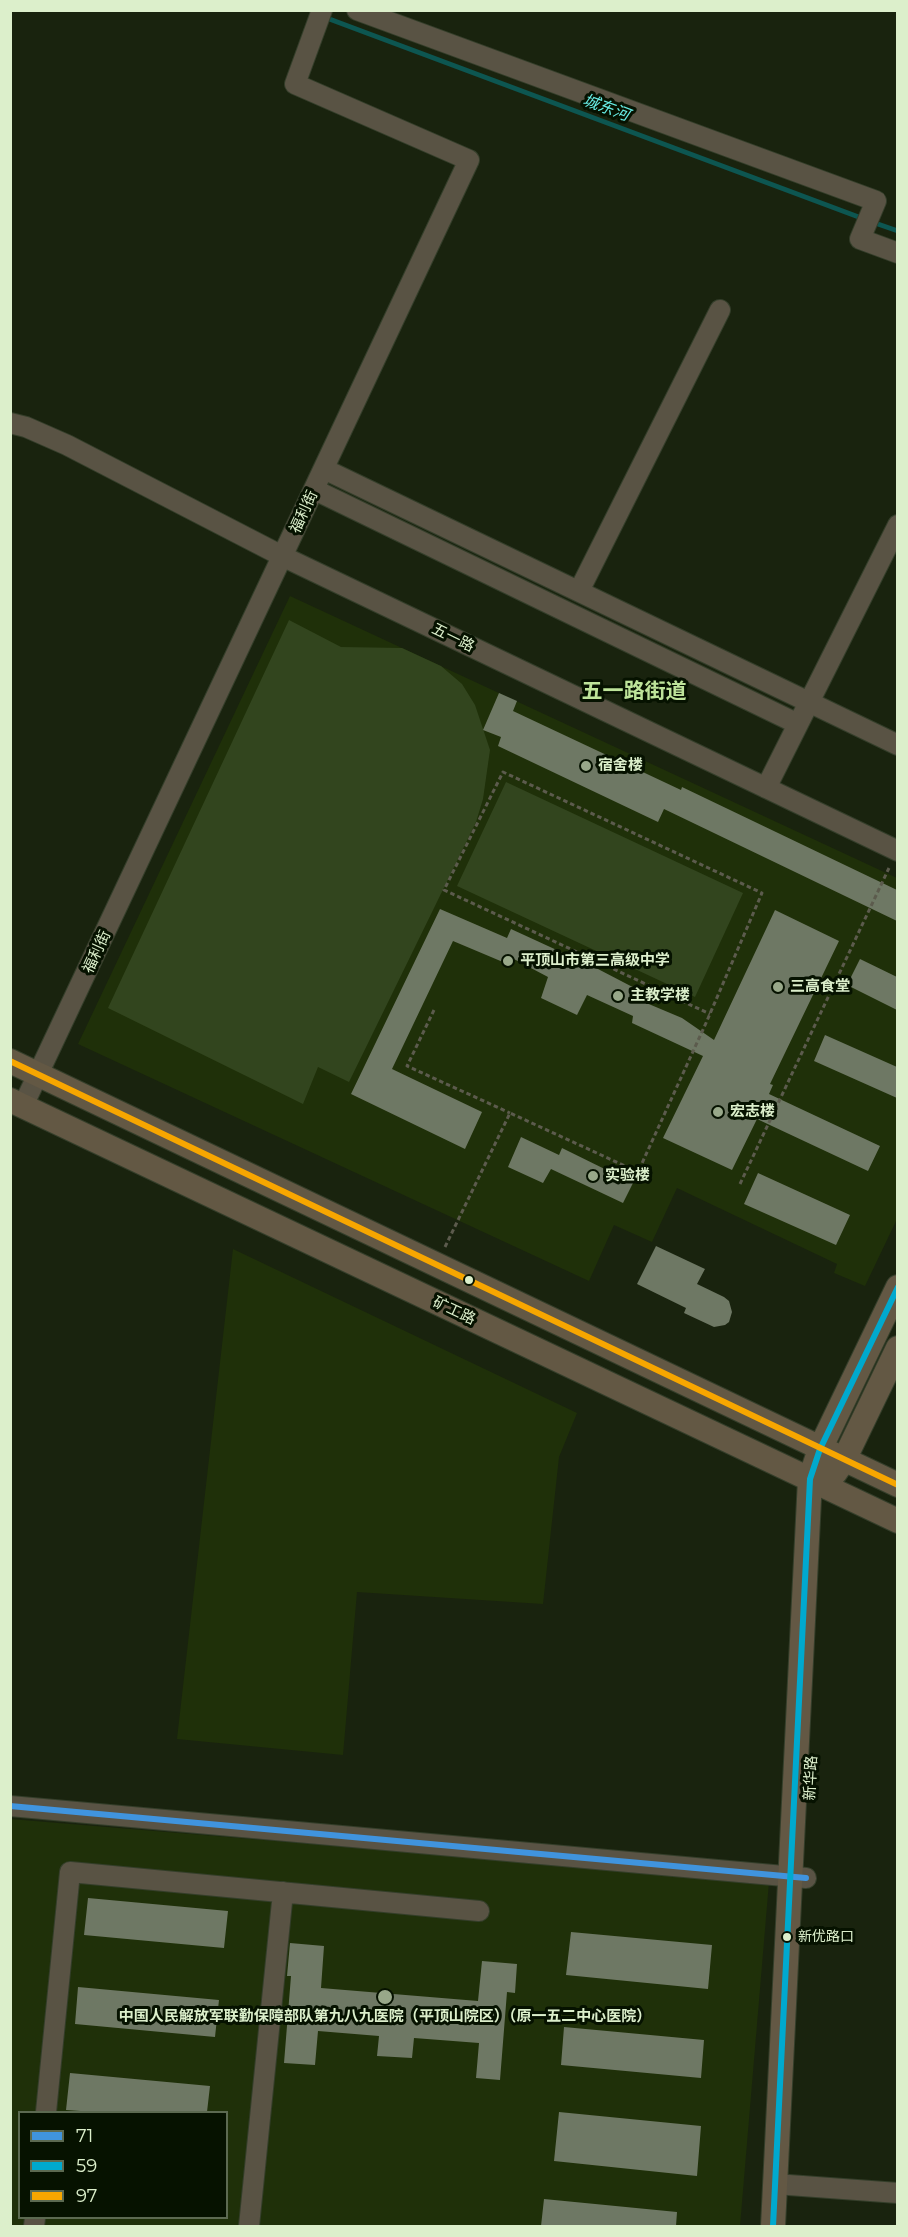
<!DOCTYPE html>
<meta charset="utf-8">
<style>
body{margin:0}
#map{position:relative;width:908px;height:2237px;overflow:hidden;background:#19230e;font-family:Montserrat,sans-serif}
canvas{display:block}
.frame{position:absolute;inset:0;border:12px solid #dcefcb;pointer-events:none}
.legend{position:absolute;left:18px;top:2111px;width:210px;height:108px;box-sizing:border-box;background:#061200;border:2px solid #5c6a51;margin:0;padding:8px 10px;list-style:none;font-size:18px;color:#dcefcb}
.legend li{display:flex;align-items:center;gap:12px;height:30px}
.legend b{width:30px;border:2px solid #5c6a51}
</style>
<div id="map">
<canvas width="908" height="2237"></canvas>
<div class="frame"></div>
<ul class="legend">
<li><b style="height:8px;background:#4094de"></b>71</li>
<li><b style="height:8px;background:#00a9ce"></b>59</li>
<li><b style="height:8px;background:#f7a600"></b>97</li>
</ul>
</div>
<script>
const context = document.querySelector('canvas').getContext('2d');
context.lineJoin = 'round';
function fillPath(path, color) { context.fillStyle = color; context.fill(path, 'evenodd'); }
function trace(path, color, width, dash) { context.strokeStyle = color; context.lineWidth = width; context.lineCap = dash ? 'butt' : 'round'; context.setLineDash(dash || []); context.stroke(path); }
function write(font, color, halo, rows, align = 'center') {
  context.font = font + ' Montserrat,"Noto Sans SC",sans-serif'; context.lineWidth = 6; context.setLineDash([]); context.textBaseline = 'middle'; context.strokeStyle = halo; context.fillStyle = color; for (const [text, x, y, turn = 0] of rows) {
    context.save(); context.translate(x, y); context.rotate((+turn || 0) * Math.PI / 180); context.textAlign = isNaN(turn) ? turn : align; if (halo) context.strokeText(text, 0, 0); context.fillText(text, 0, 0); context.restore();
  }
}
const built = new Path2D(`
 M290,596l607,282v341l-32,67 -31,-13 3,-9 -160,-76 -25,54 -38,-17 -25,56 -511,-237z
 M233,1249l344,164 -18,44 -16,147 -186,-12 -14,163 -166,-16z
 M10,1819l759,63 -29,344h-729zM20,2112h206v106h-206z`);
const green = new Path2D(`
 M289,620l52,27 61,1 39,18 21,18 13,21 15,45 -7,49 -7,23 -127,260 -31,-15 -15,37 -195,-96z
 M506,782l237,111 -48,104 -238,-111z`);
const stream = new Path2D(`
 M324,17l540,202
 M872,222l26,9`);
const building = new Path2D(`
 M499,693l18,8 -4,10 168,79 1,-3 215,103v31l-233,-112 -6,13 -160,-76 3,-9 -18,-7z
 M440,909l67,29 4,-9 87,40 48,25 -2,8 38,16 32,22 61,-130 64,31 -69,143 3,1 -4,9 111,52 -12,25 -111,-52 -25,51 -69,-32 40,-82 -71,-33 1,-7 -46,-21 -10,20 -36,-17 7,-21 -36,-19 -2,7 -57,-24 -61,128 90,43 -17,37 -114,-55z
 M860,959l37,18v33l-50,-25z
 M825,1035l72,32v31l-83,-37z
 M521,1137l38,18 3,-7 71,35 -10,20 -72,-34 -8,14 -35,-16z
 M758,1173l92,42 -14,30 -92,-41z
 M656,1246l49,23 -8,15 27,13 5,4 3,11 -3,10 -4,3 -11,2 -30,-14 2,-5 -49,-24z
 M88,1898l140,13 -4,37 -140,-13z
 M571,1932l141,13 -4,44 -142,-14z
 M290,1943l34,3 -3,42 157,13 4,-40 35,3 -2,29 -8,-1 -7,88 -24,-2 3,-35 -65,-5 -2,20 -35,-2 2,-20 -61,-5 -3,34 -31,-2 7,-87h-4z
 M78,1987l141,13 -4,37 -140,-13z
 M564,2027l140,13 -3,38 -140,-13z
 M70,2073l140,13 -3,26h-112l-29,-2z
 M559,2112l142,14 -4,50 -143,-15z
 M544,2199l133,13 -1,14h-135z`);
const path = new Path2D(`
 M434,1010l-27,56 103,47
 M740,1184l149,-316
 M445,1247l65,-134 128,59 68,-149 56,-130 -259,-121 -59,118 266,124`);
const minor = new Path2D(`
 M357,10l519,191 -16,38 38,14
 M10,423l16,4 41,18 217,112 614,294
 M324,469l574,276
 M315,490l483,234
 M579,591l141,-281
 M766,788l132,-263
 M23,1106l446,-946 -174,-76 27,-74
 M10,1806l796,72
 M46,2112l24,-240 409,39
 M775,2184l123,9
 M34,2226l1,-8
 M249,2226l34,-334`);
const major = new Path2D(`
 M10,1061l888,424
 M10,1100l888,421
 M835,1473l9,-13 54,-112
 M773,2226l37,-747 10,-30 78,-162`);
const bus1 = new Path2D(`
 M10,1806l796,72`);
const bus2 = new Path2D(`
 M773,2226l37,-747 10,-30 78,-162`);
const bus3 = new Path2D(`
 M10,1061l888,424`);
const markers = [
 [586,766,6,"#98a889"],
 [508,961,6,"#98a889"],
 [778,987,6,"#98a889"],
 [618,996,6,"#98a889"],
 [718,1112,6,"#98a889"],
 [593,1176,6,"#98a889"],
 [469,1280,5,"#dcefcb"],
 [787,1937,5,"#dcefcb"],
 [385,1997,8,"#98a889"]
];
const busNames = [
 ["新优路口",798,1937]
];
const streetNames = [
 ["福利街",304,512,-65],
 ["五一路",453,638,26],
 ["福利街",97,952,-65],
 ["矿工路",454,1311,25],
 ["新华路",811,1778,-87]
];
const poiNames = [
 ["宿舍楼",598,766],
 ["平顶山市第三高级中学",520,961],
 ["三高食堂",790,987],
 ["主教学楼",630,996],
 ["宏志楼",730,1112],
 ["实验楼",605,1176],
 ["中国人民解放军联勤保障部队第九八九医院（平顶山院区）（原一五二中心医院）",385,2017,"center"]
];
const waterNames = [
 ["城东河",606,108,20]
];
const districtNames = [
 ["五一路街道",634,692]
];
fillPath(built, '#1f3009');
fillPath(green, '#32451e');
trace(stream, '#0d5651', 5);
fillPath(building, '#6e7864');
trace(minor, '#343e2a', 22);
trace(major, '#343e2a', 26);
trace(path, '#5c5b4d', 3, [4.5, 3]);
trace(minor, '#595344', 20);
trace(major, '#635844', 24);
trace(bus1, '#4094de', 6);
trace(bus2, '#00a9ce', 6);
trace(bus3, '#f7a600', 6);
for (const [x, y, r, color] of markers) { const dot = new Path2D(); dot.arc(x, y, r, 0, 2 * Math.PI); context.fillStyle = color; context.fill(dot); trace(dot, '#061200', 2); }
write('14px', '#dcefcb', '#061200', busNames, 'left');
write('15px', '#dcefcb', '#061200', streetNames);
write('bold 15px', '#dcefcb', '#061200', poiNames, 'left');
write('italic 16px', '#68eee7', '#061200', waterNames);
write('bold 21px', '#bee49a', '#061200', districtNames);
</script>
